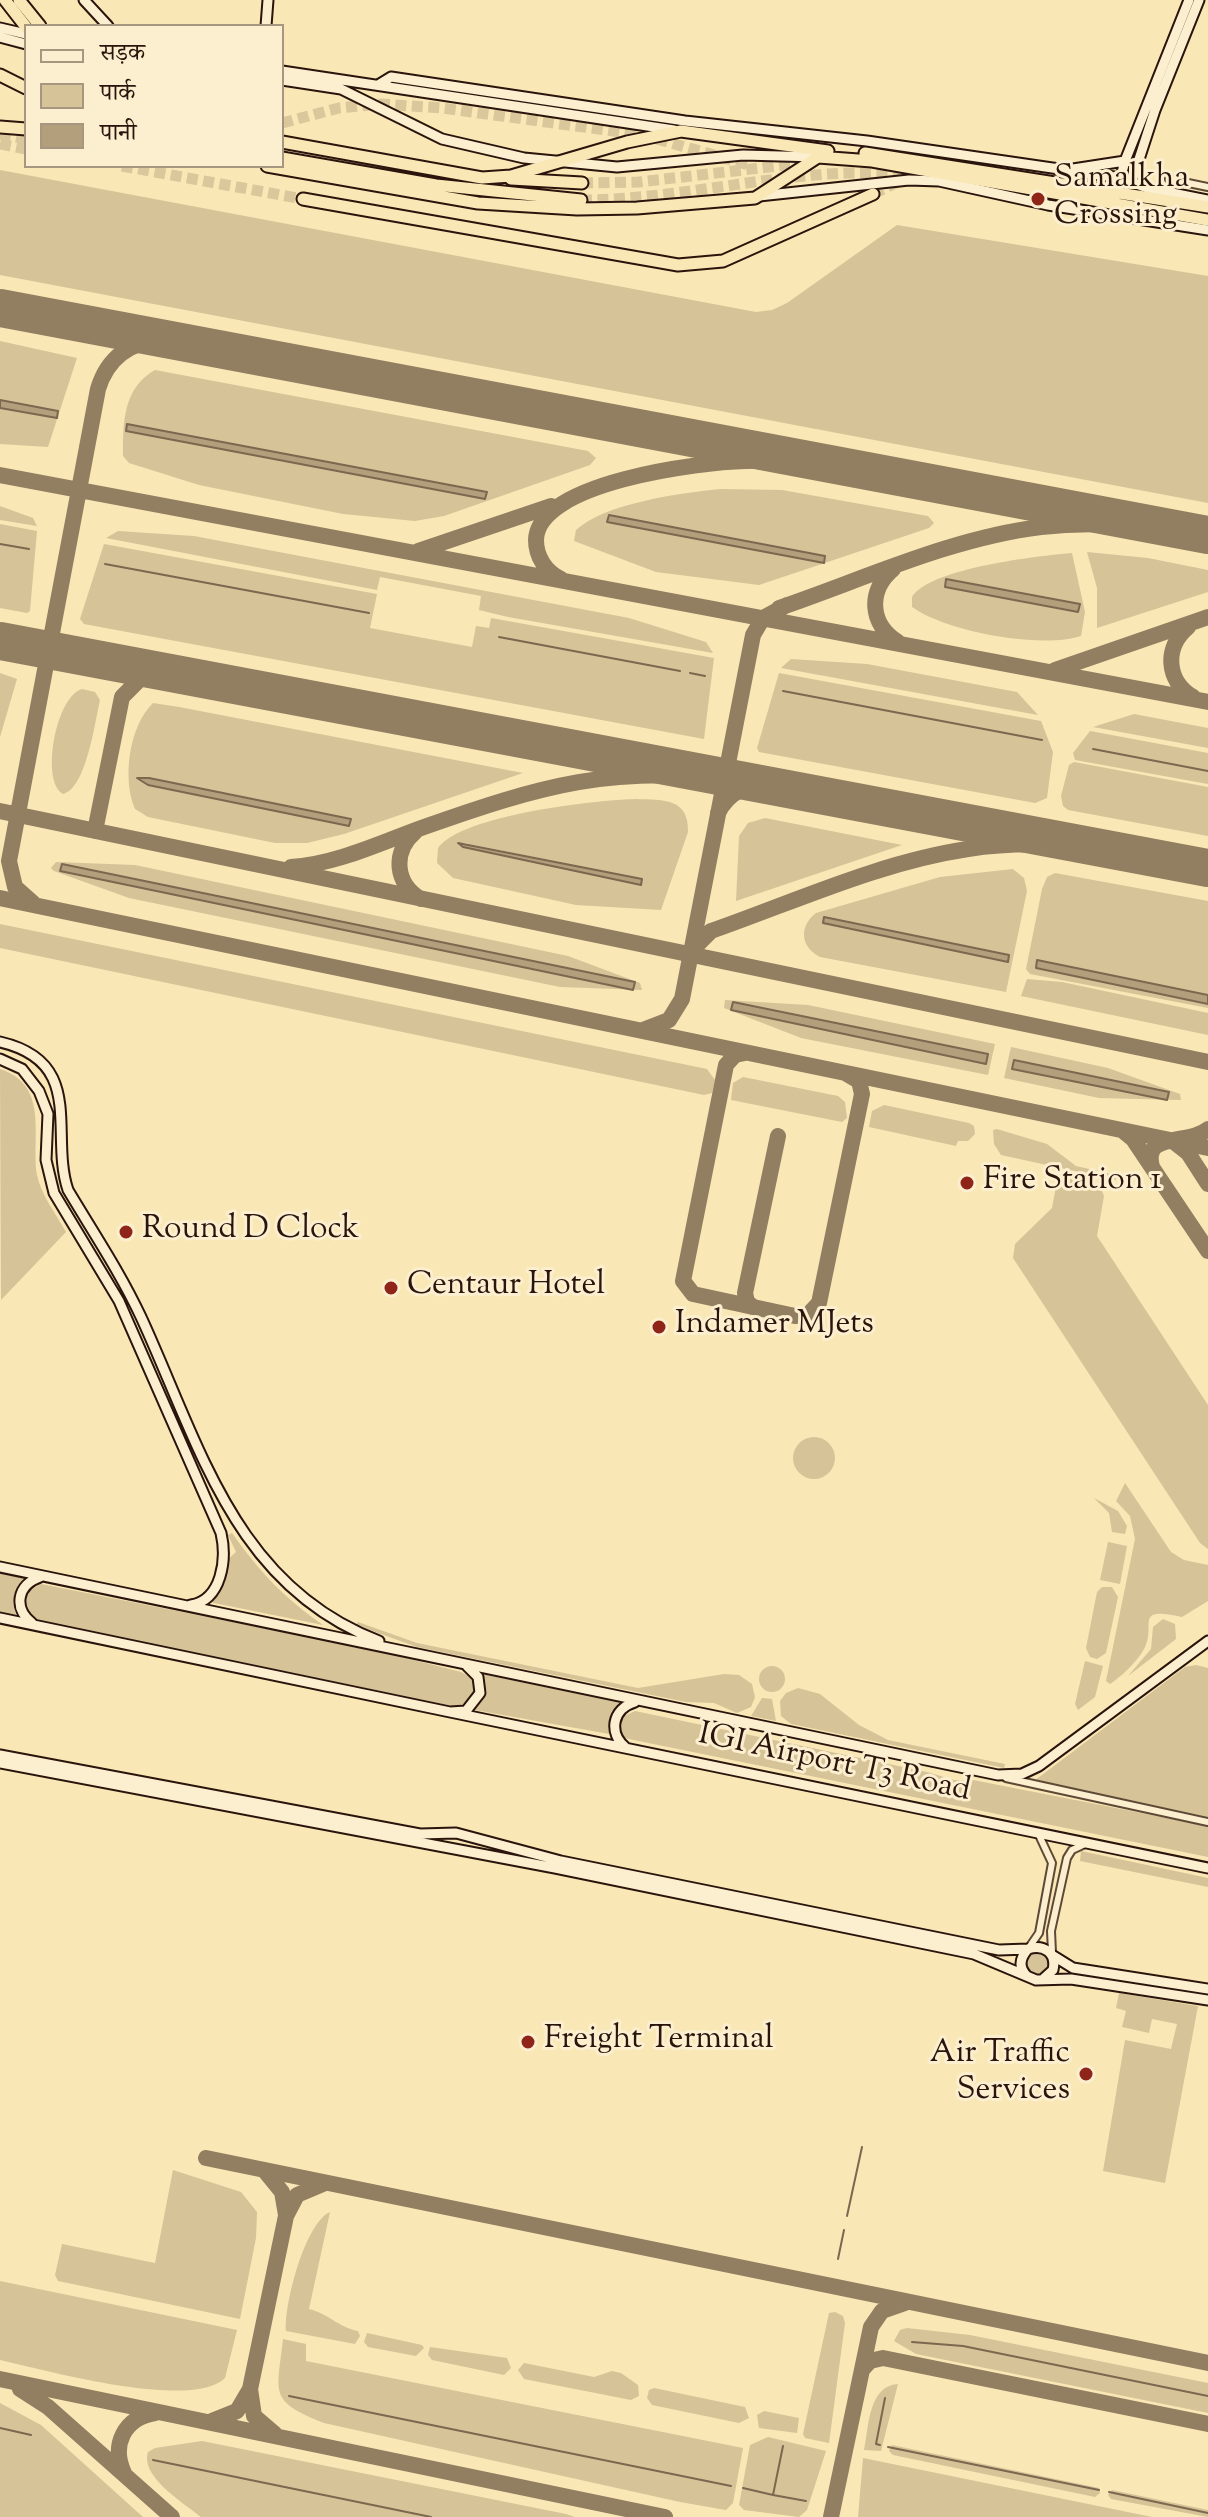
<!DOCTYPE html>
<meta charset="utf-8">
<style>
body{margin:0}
#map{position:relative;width:1208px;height:2517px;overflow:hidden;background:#f9e7b5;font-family:"Sorts Mill Goudy","Noto Serif Devanagari",serif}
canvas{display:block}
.legend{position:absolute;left:24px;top:24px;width:260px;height:144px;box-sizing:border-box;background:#fbefcf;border:2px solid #a79781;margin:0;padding:10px 14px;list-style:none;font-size:24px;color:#2a140c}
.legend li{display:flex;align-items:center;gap:16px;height:40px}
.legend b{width:40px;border:2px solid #a79781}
</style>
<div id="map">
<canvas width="1208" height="2517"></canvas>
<ul class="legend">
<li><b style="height:10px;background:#fbefcf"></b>सड़क</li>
<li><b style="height:22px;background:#d6c398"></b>पार्क</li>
<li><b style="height:22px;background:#b39f7c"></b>पानी</li>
</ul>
</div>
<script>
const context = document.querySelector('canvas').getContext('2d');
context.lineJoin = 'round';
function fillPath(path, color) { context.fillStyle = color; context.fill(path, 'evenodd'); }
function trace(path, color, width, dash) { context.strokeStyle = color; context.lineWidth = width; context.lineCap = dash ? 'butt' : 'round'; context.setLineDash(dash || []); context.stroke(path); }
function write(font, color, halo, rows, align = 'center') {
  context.font = font + ' "Sorts Mill Goudy",serif'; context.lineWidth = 6; context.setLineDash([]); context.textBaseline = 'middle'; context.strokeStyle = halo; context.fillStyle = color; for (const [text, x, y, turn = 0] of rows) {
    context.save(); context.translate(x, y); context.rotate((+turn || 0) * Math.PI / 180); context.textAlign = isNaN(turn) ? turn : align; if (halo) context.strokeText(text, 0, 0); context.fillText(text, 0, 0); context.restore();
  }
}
const green = new Path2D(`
 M0,170l756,142 16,-2 15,-7 110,-78 311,51v227l-1208,-228z
 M0,341l77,17 -29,89 -48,-3v-36l56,10 2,-7 -58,-11z
 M155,370l433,81 8,7 -6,7 -146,51 -29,5 -72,-7 -144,-29 -70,-22 -6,-7c0,-34 0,-68 32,-86zM128,424l358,68 -360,-61z
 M721,489l61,1 146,26 6,7 -5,5 -170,57 -103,-13 -82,-31 2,-11c29,-27 105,-37 145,-41zM609,516l216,40v1l-2,6 -215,-41z
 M0,506l33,12 4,8 -37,-6z
 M0,524l37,7 -7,80 -3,2 -27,-5z
 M118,531l76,5 435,82 77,24 7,11 -205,-36 -29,-7 2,-14 -101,-19 -3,13 -271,-52z
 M104,544l273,50 -7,34 102,19 4,-21 13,2 2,-10 223,40 -10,81 -620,-115 -4,-5z
 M1087,552l61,6 60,12v22l-111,36v-40z
 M1072,553l13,59 -4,24c-40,13 -134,-4 -169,-29v-10c18,-29 126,-41 160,-44zM947,579l132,25 -134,-18z
 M791,659l76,5 150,28 21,23 -257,-47z
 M0,673l17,6 -17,58z
 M779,673l262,48 12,31 -6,46 -12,5 -276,-51 -2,-4z
 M82,689l13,3 5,8c-5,22 -14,89 -37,94 -23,-13 -7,-98 19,-105z
 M153,703l26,4 344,66 -179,61 -37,9h-32l-127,-26 -13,-8c-13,-30 -6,-83 18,-106zM149,778l201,40 1,1 -2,7 -201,-41z
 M1134,714l74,14v20l-115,-21z
 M1090,731l118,22v31l-133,-24 -2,-7z
 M1074,762l134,25v49l-140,-26 -5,-4 -2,-10 8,-31z
 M636,799c28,1 53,-1 52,33l-27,78 -85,-5 -123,-27 -16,-15 1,-15c24,-33 157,-48 198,-49zM464,843l178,36 -1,5 -183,-39z
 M765,818l137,27 -166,56 3,-65 9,-13z
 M56,862l79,3 433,91 72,27 2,7 -82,-3 -431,-89 -75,-27 -3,-3z
 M1013,869l11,9 3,13 -21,101 -186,-35c-19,-10 -22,-30 -4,-44l124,-36zM825,917l183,37 -185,-32z
 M1055,873l153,28v94l-170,-35 -1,8 171,36v4l-178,-34 -4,-5 16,-80 5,-12z
 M0,924l707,145 8,11 -3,13 -8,2 -704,-147z
 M1027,979l35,3 146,31v22l-187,-39z
 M725,1000l83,5 187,39 -7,31 -187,-37 -77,-30zM734,1002l254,52 -2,9 -254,-53z
 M1011,1047l97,21 72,26 1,6 -82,-2 -95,-20zM1015,1060l154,32 -2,8 -154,-31z
 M0,1069c50,16 31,68 37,106 4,20 19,39 29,57l-65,68z
 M743,1077l95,19 7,6 2,16 -5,4 -111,-22 2,-17z
 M884,1105l85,18 5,3 1,8 -7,7h-10l-2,5 -87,-19 3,-16z
 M997,1129l50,15 29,22 40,9v5l-115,-25 -7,-11 -1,-14z
 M1058,1176l42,10 4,10 -7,40 111,169v144l-8,-6 -187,-285 2,-14 37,-36z
 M793 1458a21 21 0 1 1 42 0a21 21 0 1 1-42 0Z
 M1125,1483l46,69 13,8 24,5v36l-26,16c-49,-11 -26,7 -37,30 -6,13 -24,30 -35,37l-4,-3 29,-142 -5,-23 -14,-15z
 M1094,1498l24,13 9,15 -2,8 -13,-2 -3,-19z
 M232,1533c26,37 53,66 91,92l-114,-23 11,-13 6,-28 10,-9 -8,-17z
 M1108,1542l19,4 -7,38 -20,-4z
 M0,1573l24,4 -10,18 2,22 -16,-3z
 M41,1584l338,67 82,21 13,7c4,17 -5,26 -22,27l-416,-86 -12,-14 1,-13z
 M1102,1587h10l6,10 -12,56 -9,6 -7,-2 -4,-9 11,-56z
 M1163,1619l12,5 1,15 -48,37 23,-27 2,-22z
 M358,1622l59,21 221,45 86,-14 15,1 13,9 3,13 -4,10 -14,6 -23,-10 -28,-1 -269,-55 -61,-22z
 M1085,1661l18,5 -8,31 -17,13 -3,-6z
 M1196,1665l12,3v151l-174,-38 151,-114z
 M759 1679a13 13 0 1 1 26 0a13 13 0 1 1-26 0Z
 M482,1674l142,29 -13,9 -2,22 -134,-24 12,-17z
 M798,1688l22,6 39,31 29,15 117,24 -1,4 -213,-44 -10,-8 -1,-15 6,-8z
 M762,1698l10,1 4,22 -25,-5z
 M635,1711l292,61 27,8h19l235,46v31l-584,-119 -4,-4 -2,-15z
 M1081,1851l127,27v9l-128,-26z
 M1025 1964a12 12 0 1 1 24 0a12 12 0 1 1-24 0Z
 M1119,1993l79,13 -33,177 -62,-12 22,-131 46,9 6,-25 -25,-5 -3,14 -27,-6 4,-16 -10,-3z
 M173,2170l68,22 16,20 -1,26 -16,81 -182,-38 -3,-6 7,-31 93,19z
 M330,2212l-21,97c20,5 29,18 49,22l2,5 -5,8 -69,-13c-2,-27 19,-108 44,-119z
 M0,2281l237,49 -12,48c-33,33 -180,-8 -225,-18z
 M835,2312l8,4 2,7 -16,120 -24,-5 -2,-4 26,-121z
 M907,2328l63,7 238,48v30l-292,-59 -22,-13 6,-11z
 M367,2333l55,12 2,3 -8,8 -48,-9 -4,-5z
 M283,2339l23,5v17l437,87 -10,55 -7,7 -46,-8 -356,-79c-56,-22 -47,-29 -41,-84z
 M430,2347l77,11 4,10 -7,7 -72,-15 -4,-5z
 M524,2363l70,14 18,-6 9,2 17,12 1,11 -8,4 -107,-21 -6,-9z
 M898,2384l-17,67 -17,-1c5,-23 4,-64 34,-66z
 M654,2388l91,19 4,11 -10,5 -87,-18 -5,-7 2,-8z
 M0,2403l41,22 102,92h-143z
 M764,2411l35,7 -2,15 -38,-5 -2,-13z
 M768,2437l58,14 -19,59 -8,7 -55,-7 -5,-5 11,-60z
 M202,2441l364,73 9,3h-374c-17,-14 -61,-40 -53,-65l7,-4z
 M892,2445l207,43 1,5 -5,4 -202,-42 -4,-4z
 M863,2458l289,59h-294z
 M1112,2490l96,20v7l-97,-18 -3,-4z`);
const water = new Path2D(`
 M0,400l58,11 -1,7 -57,-10z
 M127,424l360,68 -2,7 -359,-68z
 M609,515l216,41 -1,7 -217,-41z
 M946,579l134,25 -2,8 -133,-25z
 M137,778h12l202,41 -2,7 -201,-41z
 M458,843l184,36 -1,6 -178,-38z
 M62,864l573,118 -2,8 -573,-119z
 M824,917l185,38 -1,7 -185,-39z
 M1037,960l171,35v9l-172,-36z
 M733,1002l255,52 -2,10 -255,-54z
 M1014,1060l155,32 -2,8 -155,-31z`);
const stream = new Path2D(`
 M0,544l29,5
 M105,564l264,49
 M499,637l181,34
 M690,673l15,3
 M783,691l259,49
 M1093,749l115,22
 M847,2216l15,-69
 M838,2259l6,-29
 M912,2342l51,4 245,50
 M289,2396l442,90
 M0,2428l31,7
 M880,2445l-4,-1 9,-46
 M783,2446l-10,49 33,6
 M888,2447l211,43
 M153,2460l278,57
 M743,2488l30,7
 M1109,2492l99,21`);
const taxiway = new Path2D(`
 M0,475l1208,227
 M418,551l133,-45
 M893,569c-25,21 -24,55 5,73
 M561,579c-15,-7 -25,-22 -25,-39 1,-58 165,-78 210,-79 35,-1 70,3 104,7
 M779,608c85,-29 172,-70 262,-81 54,-6 106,-1 159,7
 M1188,627c-24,20 -22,54 5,70
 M1055,670l153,-53
 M0,811l1208,251
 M718,813c11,-21 27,-28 50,-27
 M95,831l27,-134 19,-19 28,-5
 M415,832c-23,20 -20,52 6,67
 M291,867c46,-3 91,-25 133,-40 119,-42 188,-62 315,-47
 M0,898l1208,250
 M33,903l-18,-16 -6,-26 89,-472c10,-33 34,-48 67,-50
 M694,948l17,-17c83,-29 169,-69 257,-82 45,-7 90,-5 135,-1
 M643,1030l26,-10 13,-21 71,-364 10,-17 24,-13
 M745,1053l-10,2 -9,10 -43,216 10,13 102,22 13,-1 11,-12 43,-209 -3,-13 -12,-7
 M1122,1130l11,9 75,112
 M1174,1142l14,11 20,31
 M1152,1167c-10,-36 36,-21 56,-38
 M753,1307l-6,-5 -2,-9 33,-157
 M206,2158l1002,205
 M264,2170l18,22 4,23
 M862,2370l8,-9 13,-3 325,66
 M0,2379l665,138
 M20,2389l28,18 124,110
 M212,2421l25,-10 13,-22
 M275,2434l-21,-18 -4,-27 36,-173 11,-21 26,-11
 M124,2473c-13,-28 0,-55 31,-60
 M831,2517l40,-190 11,-16 23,-8`);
const runway = new Path2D(`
 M0,308l1208,227
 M0,641l1208,227`);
const highwayTunnel = new Path2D(`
 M282,123l57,-15 42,-4 61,4 201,27 106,30
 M0,134l26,5
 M0,144l26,5
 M893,155l23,-2 213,36
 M122,166l181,33
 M582,183l57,-1 173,-20
 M980,186l121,21
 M873,194l27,-13
 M581,200c117,0 237,-42 354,-22`);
const street = new Path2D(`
 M1169,179l39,8
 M1006,1778l202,44
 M1028,1949l11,-16 13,-70 -14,-30
 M1052,1952l-1,-21 16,-73 5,-8 13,-6`);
const secondary = new Path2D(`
 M84,0l24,26
 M266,26l2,-26
 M0,28l26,6
 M0,37l26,7
 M282,71l392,59
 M282,80l59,9 101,50 82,19 93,9 126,-12 75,2
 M378,85l13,-8 294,44 182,20 254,37 26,10 61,12
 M1073,169l52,-8
 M1131,184l24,-74 44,-110
 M759,196l150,-16 30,1 109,24 160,25
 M1116,196l9,-35 64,-161
 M0,1042c87,20 49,92 68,148 25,42 52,82 73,127 59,128 93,269 238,324
 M0,1059l22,10 17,22 9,23 -2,46 8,33 65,108 102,232c6,26 1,67 -30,72
 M0,1567l998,208 24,-1 17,-8 169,-125
 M0,1618l450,94 16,-1 14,-18 -2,-16 -11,-11
 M32,1623c-19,-15 -15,-38 8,-46
 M450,1712l758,156
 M626,1748c-18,-15 -14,-39 9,-46
 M0,1755l420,79 36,-1 105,28 438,89 29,-1
 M0,1763l555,105 419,86 62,26 35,-1 137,21
 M1052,1955l21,13 135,21
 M1027,1976c-9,-9 -7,-18 1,-27 16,-5 29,4 25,21l-10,9`);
const highway = new Path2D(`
 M5,0l21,27
 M19,0l21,26
 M0,75l26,13
 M0,127l26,2
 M282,142l200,36 29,-2 116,-34 54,-11 147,20
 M865,153l343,54
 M282,158l154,27 145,15
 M267,166l211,37 99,6 60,-1 118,-10 63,-41 54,4 336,59
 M511,179l71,4
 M303,199l375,66 45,-4 150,-67`);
const markers = [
 [1038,199,8,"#8f2418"],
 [967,1183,8,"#8f2418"],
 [126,1232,8,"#8f2418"],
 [391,1288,8,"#8f2418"],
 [659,1327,8,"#8f2418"],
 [528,2042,8,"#8f2418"],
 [1086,2074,8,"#8f2418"]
];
const poiNames = [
 ["Samalkha",1054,181],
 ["Crossing",1054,218],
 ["Fire Station 1",983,1183],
 ["Round D Clock",142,1232],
 ["Centaur Hotel",407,1288],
 ["Indamer MJets",675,1327],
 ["Freight Terminal",544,2042],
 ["Air Traffic",1070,2056,"right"],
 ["Services",1070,2093,"right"]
];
const streetNames = [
 ["IGI Airport T3 Road",834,1765,12]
];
fillPath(green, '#d6c398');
fillPath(water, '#b39f7c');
trace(water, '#7c674f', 2);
trace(stream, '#7c674f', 2);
trace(taxiway, '#927e60', 16);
trace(runway, '#927e60', 38);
trace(highwayTunnel, '#dac79c', 11, [11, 5.5]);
trace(street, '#5e4936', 10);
trace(secondary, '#2a140c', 13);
trace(highway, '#2a140c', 15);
trace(street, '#fbefcf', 6);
trace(secondary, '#fbefcf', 9);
trace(highway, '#f9e7b5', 11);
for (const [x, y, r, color] of markers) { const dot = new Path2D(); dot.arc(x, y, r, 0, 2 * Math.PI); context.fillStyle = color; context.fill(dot); trace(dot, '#fbefcf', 3); }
write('32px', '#2a140c', '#fbefcf', poiNames, 'left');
write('32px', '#2a140c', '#fbefcf', streetNames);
</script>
